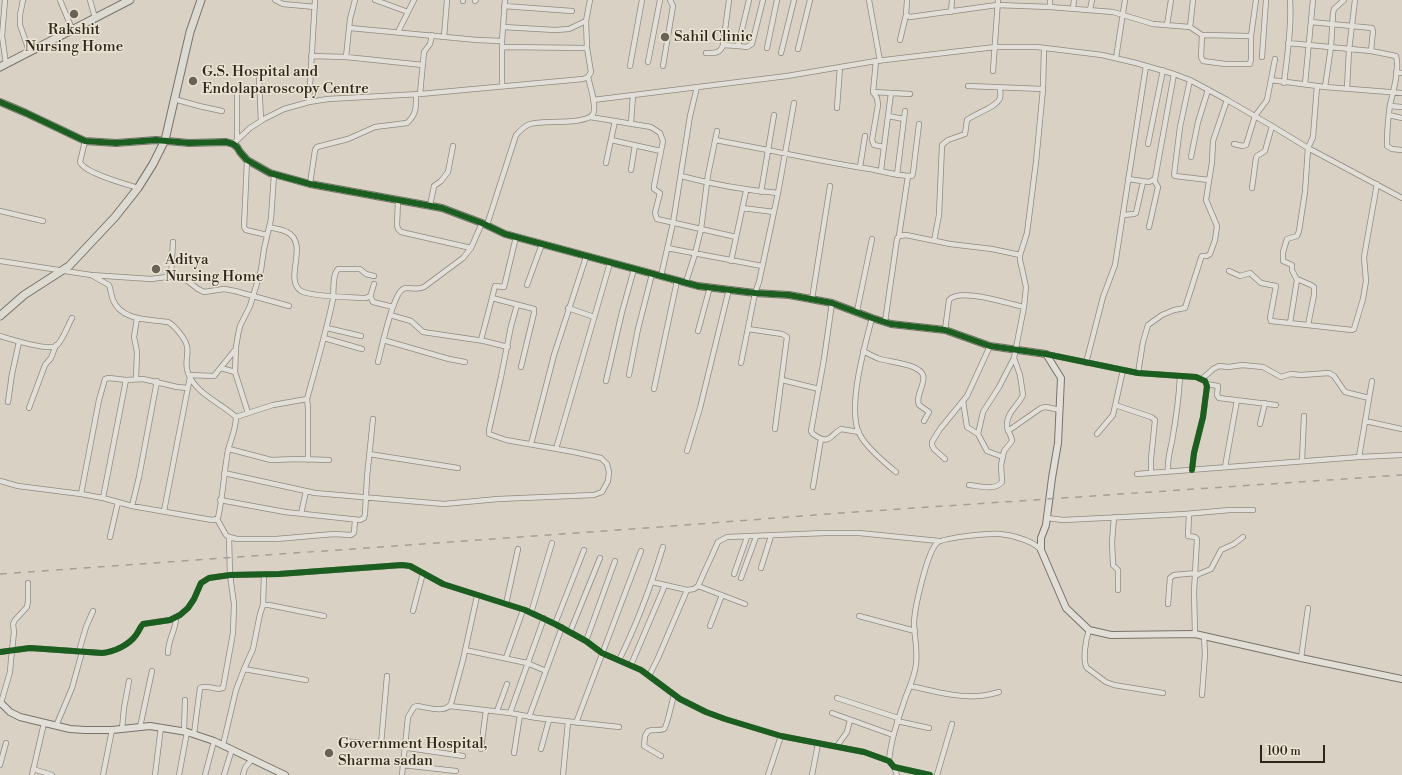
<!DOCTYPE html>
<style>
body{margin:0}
#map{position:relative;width:1402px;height:775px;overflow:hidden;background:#d9d2c4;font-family:"Libre Bodoni",serif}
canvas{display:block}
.scale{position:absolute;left:1260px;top:745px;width:65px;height:18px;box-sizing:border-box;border:2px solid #2d261c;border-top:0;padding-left:5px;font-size:12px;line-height:14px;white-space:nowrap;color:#2d261c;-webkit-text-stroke:3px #ece4d3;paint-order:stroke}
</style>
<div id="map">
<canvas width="1402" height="775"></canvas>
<div class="scale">100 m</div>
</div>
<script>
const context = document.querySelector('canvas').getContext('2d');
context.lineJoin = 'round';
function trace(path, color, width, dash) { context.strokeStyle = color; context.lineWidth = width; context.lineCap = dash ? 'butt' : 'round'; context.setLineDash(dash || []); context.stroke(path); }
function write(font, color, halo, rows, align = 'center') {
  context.font = font + ' "Libre Bodoni",serif'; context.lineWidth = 3; context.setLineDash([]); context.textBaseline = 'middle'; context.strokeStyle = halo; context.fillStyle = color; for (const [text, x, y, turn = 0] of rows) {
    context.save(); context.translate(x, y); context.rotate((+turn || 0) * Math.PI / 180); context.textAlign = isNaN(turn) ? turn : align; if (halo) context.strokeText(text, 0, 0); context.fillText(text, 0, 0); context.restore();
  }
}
const street = new Path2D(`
 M5,0l-3,36 4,28
 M23,0l-3,15v10l9,26
 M60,0l12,29
 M90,0l5,18
 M275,0l8,4 32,3
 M375,0l33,12
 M869,0l11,61
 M907,0l-1,15 4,2 87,-12 53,2v-7
 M1193,0l-3,27 12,8 49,1
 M463,1v-1
 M475,1l1,-1
 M504,6l68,5
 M1050,7l63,5 40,12 37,3
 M1073,8l1,-8
 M1090,10l2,-10
 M951,12l1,-12
 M1311,22l61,6 1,3 -2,20
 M1167,25l4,-25
 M503,27l52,3 14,-1 17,-8
 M350,28l127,12 25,1
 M398,32l16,-32
 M1202,35l-1,22 2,4 22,3h25l1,-5v-23l5,-36
 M444,37l3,-37
 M900,40l6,-25
 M1288,43l83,8 25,5c4,12 -3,37 -6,49 -2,13 -3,28 -3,41l5,3 10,1
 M723,45l6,-45
 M738,46l9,1 5,-3 11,-44
 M502,47l85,1
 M767,48l10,-48
 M798,49l12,-49
 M706,53c8,0 14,1 17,-8l15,1 11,-46
 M781,53l13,-53
 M311,56l35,1 77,8
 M346,57l4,-38 5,-19
 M1262,57l4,-57
 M1116,58l9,-58
 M876,61l-3,31 4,6 1,7 -6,35 2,5 10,2
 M648,62l12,-62
 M630,66l12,-66
 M663,66l10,-60 -3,-6
 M993,71l5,-71
 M1396,72l6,1
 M259,77l2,44
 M1190,80l-10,47 -6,48 1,1 34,4
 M1271,80l54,7 77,6
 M1284,83c3,-27 8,-56 6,-83
 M1305,84l8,-84
 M502,86v-45l3,-41
 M968,86l75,3
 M1325,87l6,-40 2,-34 1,-4 10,-9
 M1347,88l2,-38 6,-50
 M237,92v47
 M873,92l37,2
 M420,94l4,-42 6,-8 2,-9
 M174,99l25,7 23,5
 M593,100l194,-24 89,-15 119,-14h42l65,8 34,8 38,11 16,6 37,20 45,26 36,22 94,50
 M309,102l6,-102
 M1390,106l12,1
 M837,108l3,-41
 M1389,115l13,3
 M888,116l16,3
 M590,117l61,10 9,6 3,8 -9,45v3l6,4 -5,20 2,6 79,18
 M631,123l2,-28
 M611,140l50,11
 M715,140c50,9 99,20 148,28 17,2 32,8 49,8l1,-3 6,-49
 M85,141l-5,21c4,11 46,22 58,26
 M233,144l17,-16 14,-9 20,-10 25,-7 19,-3 92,-5 163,-15 5,-2 3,-5 -4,-24 -1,-27 4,-21
 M1148,144l15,-74
 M1234,144l9,2 3,-1 9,-29 12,-16 8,-41
 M1191,157l7,-35 10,-32
 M247,160l-3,67 2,3 21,5
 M606,163l9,-42
 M860,167l5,-31
 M631,170l4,-25
 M881,170l10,-77
 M897,175l8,-64
 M681,176c34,9 62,14 97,17
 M1128,179l21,3 6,-3 19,-105
 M310,184l5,-34 2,-3 31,-8 27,-12 32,-4c10,-9 9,-17 9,-28
 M1252,188l4,-30 1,-2 8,-5 7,-25
 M761,192l13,-77
 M398,200l-1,25 1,4 3,3 70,16
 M430,206l4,-20 7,-5 7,-9 5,-26
 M742,208l32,4
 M0,211l43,10
 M1123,215l11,-1 2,-1 7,-31
 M487,225l29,-90c4,-4 8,-9 14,-11 13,-4 57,1 63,-10 4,-8 -3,-28 -5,-37
 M269,227c6,2 13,2 18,5 23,12 -4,47 14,59 10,6 51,6 65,7l4,-2
 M1149,227l9,-40 -4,-7
 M899,236l9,-60
 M934,241l5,-26 3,-70 6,-5 17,-6 2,-14c8,-7 29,-12 33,-22 1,-3 0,-7 0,-10
 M667,248l95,18
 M0,261l91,14 60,4 24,-3 10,3 13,10 6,3 20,-3 11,2 54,15
 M731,261l15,-70
 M1229,271l11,5 10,-3 11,10 15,3 -6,32 1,3 81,9 2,-1 9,-30 3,-18 -2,-24 13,-73
 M171,276l2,-34
 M661,276l12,-53 17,-107 7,-29
 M1297,279l14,6 3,2v8l-6,30
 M686,282l9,-28 6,-25 7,-54 9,-44
 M374,284c-2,7 -5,12 -1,18l20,5
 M527,285l15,-41
 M492,298l3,-12 9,1 12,-50
 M812,299l18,-113
 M832,303l-8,56 -13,72 2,3c17,12 16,2 28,-5l18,3
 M568,308l26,9
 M857,311l15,-72
 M390,315l21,6 12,11 61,9 24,6
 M872,318c-7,27 -26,92 -12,117 7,13 25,28 36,37
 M885,322l12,-83 2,-3 7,-1 44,9 42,5 28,6
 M1290,323l7,-43 -5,-10v-5l-9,-4v-9l4,-13 10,-3 2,-5 6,-39 3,-44 5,-11 4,-51
 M327,328l34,8
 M748,329l34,5 5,3 -12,92
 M945,330l4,-30c10,-13 60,4 75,7
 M698,331l12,-44
 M0,336c10,3 47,15 56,10 6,-4 12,-21 16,-28
 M324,338l38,11
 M383,340l66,19 16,3
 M481,340l11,-42 42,11v4l-13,54
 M863,351c6,3 11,6 17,8 10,3 39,5 43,16 3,9 -8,20 -4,30l10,7 -5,9
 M1046,354l92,19 58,4 9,4 2,5 -4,31 -9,36 -2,17
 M378,362c3,-12 15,-68 25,-73 5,-3 13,2 21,-2l39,-29 8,-10 11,-25
 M741,363l14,-70 4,-11 19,-89 16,-90
 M1086,363l17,-66 12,-32 31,-199
 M221,368l14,4 13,41
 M235,372l1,-25 2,-12 2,-9 10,-20 11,-36 3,-21 7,-30 3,-45
 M1138,373l5,-31 5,-17 14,-10 12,-5 11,-2 16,-50 1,-2h5l3,-2 5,-14 2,-14 -11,-26 6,-38 1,-21 14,-41
 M189,375l25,1 21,-26
 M629,375l9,-46 14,-55
 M136,379l1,-27 -3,-15 3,-19
 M1202,379l11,-10 6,-3 10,1 13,-2 21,2 18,10 10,-3 10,1 28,-2 5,3 11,16 24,6
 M782,380l37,9
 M606,381l16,-69 12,-43
 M1206,384l12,2 -1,9 2,3 57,7
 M654,389l23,-108
 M963,401l4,26 11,7 9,17 16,6
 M8,402l4,-28 7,-32
 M1115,405l36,12 4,3 -4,39v14
 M29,408l16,-43 6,-7 5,-13
 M236,417l37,-12 34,-6
 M1365,421l37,8
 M1260,424l5,-21
 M1008,431l33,-23 5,-1 14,3
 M978,434l5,-22 16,-25 15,-29
 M1097,434l16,-19 10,-45
 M531,444l23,-89 32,-98
 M229,449l42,11 27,-1 31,1
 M556,449l54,-186
 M687,451l13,-43 29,-119
 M369,454l89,14
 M1359,457l13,-76
 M945,459l-11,-10 -2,-4v-3l8,-13 27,-33 23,-50
 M308,460v-52l-1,-9c9,-33 19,-66 26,-100 1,-9 -1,-24 5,-30h22l6,5 8,2
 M1302,461l2,-45
 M1225,467l12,-67
 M1168,471c-1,-10 2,-20 4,-30 4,-22 7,-44 8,-65
 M224,473l91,20 129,11 54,-5 96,-4 8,-3 6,-11 1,-9 -2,-8 -6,-6 -27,-6 -68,-12 -17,-6v-4l12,-53 10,-51 6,-21
 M1137,474l222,-17 43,-2
 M0,481l18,5 63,8 22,4 29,8 80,14 5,-1 1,-1c5,-22 6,-46 10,-68 3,-11 8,-21 8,-33 -15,-14 -40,-23 -48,-44 -4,-10 1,-17 -1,-27 -2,-8 -13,-21 -19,-24 -20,-3 -46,-1 -55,-22 -2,-5 -2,-10 -4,-15l-18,-10
 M969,485c10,1 26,6 33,-3l-1,-17 3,-14 8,-10c0,-6 -5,-9 -5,-15 -1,-13 11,-20 16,-31l-3,-20 -6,-17 10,-51 2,-20 -6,-27v-5l7,-22 9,-71 7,-73 1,-41
 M813,487l8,-48
 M81,494l18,-94 6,-21 4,-1 17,2 17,-1 34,8 11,1
 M103,498l23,-118
 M220,500l65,12 75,8 4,-2 1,-4 2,-37 6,-58
 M132,506l7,-29 18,-96
 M164,511l26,-134
 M301,514l5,-23
 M1189,514l-1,22 7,1 2,2 -3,53 1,42
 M1114,517l-2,25 1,23 5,5v20
 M1047,518l16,2 122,-6 45,-4h23
 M217,519l9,16 3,2 8,2h39l58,-5 17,1 3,-2 1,-13
 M110,537l8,-35
 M761,568l10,-32
 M734,574l13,-37
 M1196,576l3,-2 12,-5 10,-19 13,-6 9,-7
 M741,578l15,-41
 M652,582l35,8 7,-1 4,-3 20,-44 9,-5 98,-4h34l80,8
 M698,586l47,18
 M506,604l12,-55
 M1168,604l2,-26 4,-3 22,-2
 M263,605l1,-30
 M413,611l10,-38
 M531,613l21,-70
 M859,616l56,15
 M555,624l29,-74
 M710,626l12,-31
 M1089,630c-3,9 -7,30 -2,38l19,14 8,3 49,8
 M570,632l30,-74
 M586,641l29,-80
 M465,650l62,13 19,8
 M79,651l7,-24 7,-16
 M0,652l30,-4 72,5c12,-1 27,-8 34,-18 3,-4 4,-8 7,-11l27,-4 10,-5 8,-7 6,-9 7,-16 8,-5 21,-3 49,-1 123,-9 8,1 33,18 82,26 30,14 31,17 16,12 39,17 39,29 26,13 19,7 56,17 83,16 25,9 5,6 36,8
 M168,653c0,-14 8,-23 8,-35
 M506,658l17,-48
 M1301,658l7,-50
 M619,660c18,-36 32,-74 44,-113
 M631,665l34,-80
 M244,669l62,11
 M649,676l9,-18 29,-68
 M910,686c20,4 47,12 67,10 8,0 15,-2 22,-4
 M1202,695l3,-41 -1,-18
 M837,698l61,20
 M1,703l9,-31 1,-12 3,-28 -1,-8 2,-4 12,-13 1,-6v-18
 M450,706l60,7 27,5 82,9
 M497,711l10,-27
 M510,713l34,-95
 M832,713l61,22
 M529,717l33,-90
 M897,721l32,7
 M576,723l65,-172
 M56,726l16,-38 10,-36
 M140,727l12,-56
 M122,729l2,-21 5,-27
 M184,731l1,-31
 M194,734l6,-46c7,-4 16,3 23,0l10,-55 1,-29 -4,-29 -1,-38
 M341,741l40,3 82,12
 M381,744l6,-68
 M223,745l13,-55 8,-21 9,-20 7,-35 3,-9h6l55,11
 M837,746l10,-14 3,-12
 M481,749l5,-39
 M541,749l8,-29
 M514,753l6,-38
 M661,756l-17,-10 1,-10 3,-5c5,-2 11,0 16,-2 3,-2 8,-28 10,-34
 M889,761c2,-23 10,-44 17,-65 4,-10 9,-21 10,-32 2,-14 -2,-28 -2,-42 1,-15 13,-70 23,-79 5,-5 45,-9 54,-9 13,-1 41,5 50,16
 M0,765l6,-22
 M403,765l53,6
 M894,767l3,8
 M33,769l19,6
 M32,775l12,-52
 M103,775l9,-45
 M155,775l6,-48
 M179,775l8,-43
 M205,775l9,-34
 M224,775l8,-26
 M243,775l2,-7 7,-9
 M402,775l6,-58 6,-10 3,-1c10,1 27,8 34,-2l12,-44 14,-64
 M563,775l5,-53
 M768,775l13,-39
 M812,775l6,-31
 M937,775l15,-51`);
const secondary = new Path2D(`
 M0,102l26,11 59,28 31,2 40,-3 33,3 37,-1 7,2 4,3 3,5 7,8 23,13 40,11 132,24 40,15 23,11 193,52 57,7 34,2 43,8 40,15 19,6 54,6 45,16 56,8 15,24 -3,65 -6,35 -6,47 -5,13v12l25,58 23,22 22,5 84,-1 106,24 101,21
 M0,702l10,10 10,5 50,12 15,1h27l38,-4 37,6 27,9 71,34`);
const primary = new Path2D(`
 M0,67l130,-67
 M0,316l24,-21 45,-29 46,-49 23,-29 15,-24 12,-24 25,-108 11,-32`);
const rail = new Path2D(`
 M0,574l646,-46 195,-15 561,-38`);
const cycleway = new Path2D(`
 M0,102l26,11 59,28 31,2 40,-3 33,3 37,-1 7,2 4,3 3,5 7,8 23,13 40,11 132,24 40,15 23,11 193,52 57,7 34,2 43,8 40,15 19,6 54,6 45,16 56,8 92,19 58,4 9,4 2,5 -4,31 -9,36 -2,17
 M0,652l30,-4 72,5c12,-1 27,-8 34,-18 3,-4 4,-8 7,-11l27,-4 10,-5 8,-7 6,-9 7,-16 8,-5 21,-3 49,-1 123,-9 8,1 33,18 82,26 30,14 31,17 16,12 39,17 39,29 26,13 19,7 56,17 83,16 25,9 5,6 36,8`);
const markers = [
 [74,14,5,"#696257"],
 [665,37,5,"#696257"],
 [193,81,5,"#696257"],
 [156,269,5,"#696257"],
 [329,753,5,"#696257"]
];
const poiNames = [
 ["Rakshit",74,30,"center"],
 ["Nursing Home",74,47,"center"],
 ["Sahil Clinic",674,37],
 ["G.S. Hospital and",202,72],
 ["Endolaparoscopy Centre",202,89],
 ["Aditya",165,260],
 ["Nursing Home",165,277],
 ["Government Hospital,",338,744],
 ["Sharma sadan",338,761]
];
trace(street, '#8f8a81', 6);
trace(secondary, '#77736b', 8);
trace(primary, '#77736b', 9);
trace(street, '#e2dfd8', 4.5);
trace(secondary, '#e2dfd8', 6);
trace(primary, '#dddad2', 7);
trace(rail, '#a39f99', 1.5, [7, 7]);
trace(cycleway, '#1b5e20', 6);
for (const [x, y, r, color] of markers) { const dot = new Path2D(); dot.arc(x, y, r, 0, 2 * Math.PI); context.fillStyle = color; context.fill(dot); trace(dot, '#ece4d3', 1.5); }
write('15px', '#2d261c', '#ece4d3', poiNames, 'left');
</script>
